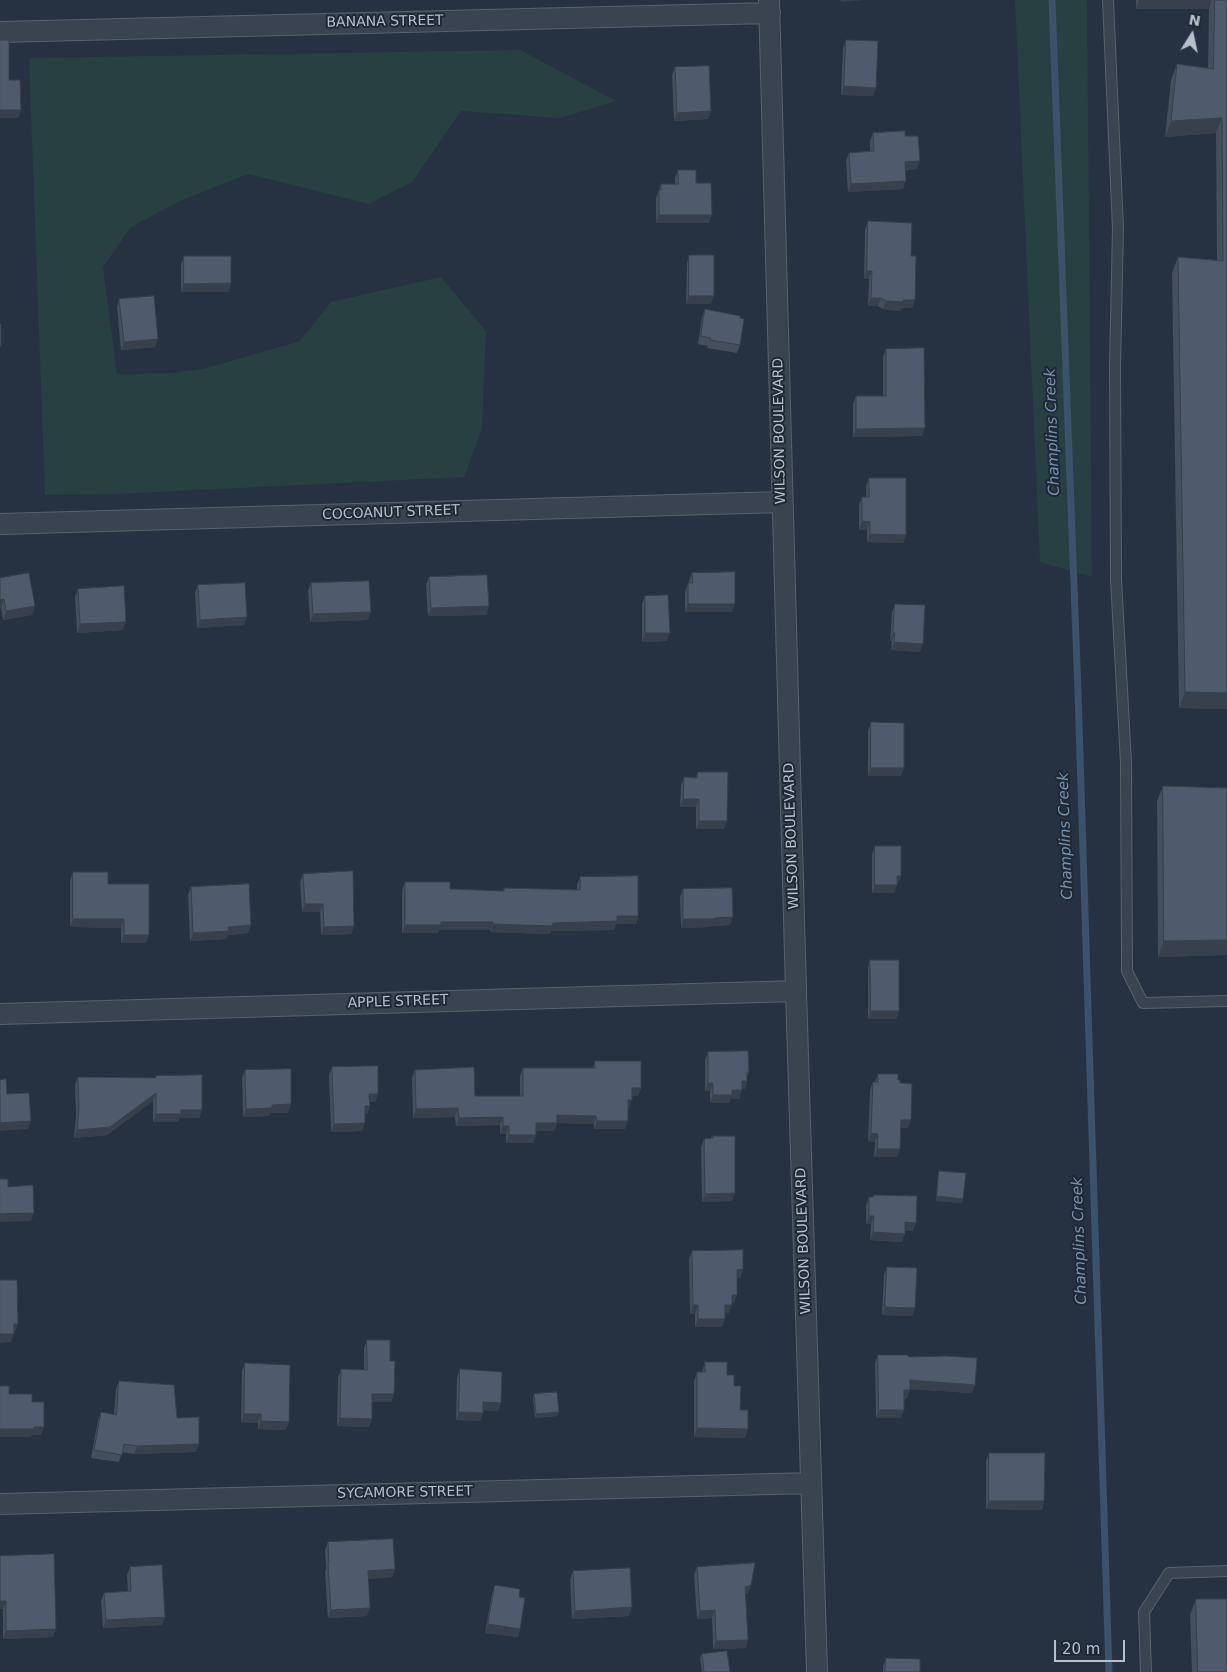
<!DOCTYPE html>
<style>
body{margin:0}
#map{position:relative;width:1227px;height:1672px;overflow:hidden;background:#263241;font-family:"DejaVu Sans",sans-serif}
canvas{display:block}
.north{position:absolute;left:1167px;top:10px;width:50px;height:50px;-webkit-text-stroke:4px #1f2936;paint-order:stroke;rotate:10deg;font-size:14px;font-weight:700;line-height:20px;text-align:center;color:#b7bfcb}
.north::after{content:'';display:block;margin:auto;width:18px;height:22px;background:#b7bfcb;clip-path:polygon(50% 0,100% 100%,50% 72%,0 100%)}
.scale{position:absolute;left:1054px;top:1640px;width:71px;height:22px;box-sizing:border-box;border:2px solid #b7bfcb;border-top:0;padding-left:6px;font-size:15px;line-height:18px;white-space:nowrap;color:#b7bfcb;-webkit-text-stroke:4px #1f2936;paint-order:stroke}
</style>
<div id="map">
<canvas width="1227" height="1672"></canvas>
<div class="north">N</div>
<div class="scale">20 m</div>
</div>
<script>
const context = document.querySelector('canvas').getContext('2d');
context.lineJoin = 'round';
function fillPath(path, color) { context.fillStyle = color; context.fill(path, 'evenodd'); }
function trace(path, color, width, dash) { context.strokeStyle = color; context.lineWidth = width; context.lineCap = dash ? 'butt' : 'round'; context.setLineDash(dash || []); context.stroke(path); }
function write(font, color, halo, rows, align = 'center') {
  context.font = font + ' "DejaVu Sans",sans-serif'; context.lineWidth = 4; context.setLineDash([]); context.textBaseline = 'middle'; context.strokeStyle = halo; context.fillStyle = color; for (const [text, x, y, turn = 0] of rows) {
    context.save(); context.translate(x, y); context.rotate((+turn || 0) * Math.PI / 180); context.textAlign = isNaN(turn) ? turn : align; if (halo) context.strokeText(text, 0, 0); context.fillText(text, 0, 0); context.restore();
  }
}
const green = new Path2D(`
 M1015,0h72l5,577 -52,-15z
 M520,50l96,51 -56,17 -99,-7 -49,71 -43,22 -121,-30 -66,26 -51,27 -28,40 14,107 55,-1 35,-5 93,-27 31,-39 110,-25 45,54 -4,98 -18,48 -347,17 -72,1 -16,-437z`);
const stream = new Path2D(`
 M1052,0l26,692 31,980`);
const service = new Path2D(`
 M1108,0l10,229 -3,137 1,213 10,184 1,208 16,32 84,-2
 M1146,1672l-2,-60 25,-39 58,-2`);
const minor = new Path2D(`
 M769,0l27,991 21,681
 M0,32l770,-19
 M0,524l782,-22
 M0,1014l796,-23
 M0,1504l811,-21`);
const wall = new Path2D(`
 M1136,0h91v955l-69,2 -1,-156 6,-15 64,2v-79l-48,-1 -7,-435 6,-16 39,3 -1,-127 -51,4 6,-57 6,-16 31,4 1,-59h-73z
 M846,40l30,48 -3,8 -32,-1 2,-47z
 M675,67l36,44 -3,8 -34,2 -2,-46z
 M873,133l32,3 12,33 -11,1 -3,19 -55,3 -2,-31 3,-8 21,-2v-10z
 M678,170l18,13 13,40h-53v-25l5,-14h14v-6z
 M868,221l43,35 4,44 -3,8h-11l-1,3 -17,-2 -5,-3h-10l1,-27h-5l1,-49z
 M689,255l22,49h-25l1,-41z
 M184,256l47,27 -3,9h-47v-28z
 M119,299l36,48 -34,3 -4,-43z
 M705,309l35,36 -3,8 -30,-5 1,-2 -10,-2 4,-27z
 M886,349l39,79 -3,8 -69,1v-33l3,-8h27v-39z
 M869,478l37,57 -3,8 -36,-1v-12h-8v-25l3,-8h4v-11z
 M692,573l40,39h-47v-20l3,-9h1v-2z
 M429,577l57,38 -58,1 -2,-31z
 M0,578l35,28 -3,9 -29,5 -2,-12h-1z
 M311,583l57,37 -58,2 -2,-31z
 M198,585l46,40 -47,3 -2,-35z
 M78,589l45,41 -46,3 -2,-36z
 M645,596l22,45 -25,1v-38z
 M895,604l25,48 -29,-2 1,-9h-2l2,-29z
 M871,722l30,54h-33v-45z
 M698,772l26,57h-28v-22h-16l1,-22 3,-8 11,1z
 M875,846l23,38h-1l-3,9h-22v-39z
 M73,872l35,12 38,59h-25v-15l-51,-1v-47z
 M303,874l51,52 -3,8 -30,1 -1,-23h-18l-2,-30z
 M580,877l58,39 -2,8h-20l-2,6 -63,1 -1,3 -60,-2v-2h-51l-1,3h-36v-43l3,-8 45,7 53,2 1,-3 73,2v-5z
 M191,887l60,38 -3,8 -20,2 -2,4 -36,2 -2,-46z
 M683,889l47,36 -19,1v1l-30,1 -1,-31z
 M870,960l29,51 -3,8h-28v-51z
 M708,1052l41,20 -2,4v5l-2,8h-3l-3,10 -8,-1 -2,5h-19v-12h-5v-31z
 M595,1061l46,27 -3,8h-6l-3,12h-1l-3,21h-31v-5l-37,-1 -3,8h-18v4l-3,8h-27v-9h-6v-9l-44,1 -1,-9 -42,1 -1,-40 3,-8 60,26h45v-20l3,-8h70z
 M332,1067l46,27 -3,8h-6l1,4 -3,8h-2l-3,17 -31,1 -2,-57z
 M245,1070l43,43h-18l-1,3 -26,1 -1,-39z
 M878,1074l20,6 10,48h-7l-4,29h-23l1,-15 -7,-1 2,-51 3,-8h2z
 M156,1076l46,34 -3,8h-20l-1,4h-25v-21l-46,34 -33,3 2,-22 -1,-31 3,-8 77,1z
 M712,1136l20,65 -30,1 -1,-55 3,-8 7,-1z
 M939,1171l23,32 -26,-2 2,-26z
 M874,1195l39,36 -8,-1 -3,12 -32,-2 1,-16h-5v-18l3,-9h3z
 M692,1251l51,18 -3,9h-3l-3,25h-2l-3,10h-4l-3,14h-27v-13h-5l-1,-55z
 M887,1267l28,41 -3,8 -30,-1 2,-40z
 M367,1340l23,21 4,33 -3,8h-19l-3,25 -32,-1 1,-49 3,-8 23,1v-22z
 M878,1355l31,2 63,36 -62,-4 -3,9 -3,1 -3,19h-25l-1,-55z
 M705,1362l22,13 7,11 11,52 -51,-1v-56l3,-9h5z
 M245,1363l41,67 -28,-1v-6l-17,-1 1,-51z
 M460,1369l38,42 -15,-1 -3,11 -24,-1 1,-42z
 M119,1381l58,37 19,34 -62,2 -12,-2 -3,10 -28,-4 7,-38 3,-8 13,2 2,-25z
 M534,1394l25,18 -2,4 -22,2 -2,-20z
 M989,1453l55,48 -2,9 -56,-1v-48z
 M328,1542l67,27 -3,8 -23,2 -2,37 -39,2 -3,-46 1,-3 -1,-19z
 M0,1556l53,81 -50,2v-30h-3z
 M130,1567l35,50 -3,8 -59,3 -2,-27 3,-8 24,-2 -1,-16z
 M697,1567l54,18 -3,8 -2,1 2,46 -2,8 -33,1 -1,-31 -15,1 -3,-44z
 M573,1571l56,45 -57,3 -2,-40z
 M495,1585l24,12 1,32 -2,8 -33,-4 7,-40z
 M1196,1599l31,73h-35l-2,-57z
 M702,1654l28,18h-28l-2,-14z
 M886,1658l34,14h-37v-6z`);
const shadedWall = new Path2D(`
 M841,0h25l-26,2z
 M1139,0h73l-3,9h-73z
 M844,86l32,2 -3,8 -32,-1z
 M0,110h21l-3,8h-18z
 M711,111l-3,8 -34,2 3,-8z
 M1222,118l-6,15 -51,4 6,-16z
 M920,161l-3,8 -15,1 3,-8z
 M906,181l-3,8 -55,3 3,-8z
 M659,215h53l-3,8h-53z
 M867,271h5l-3,8h-5z
 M231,283l-3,9h-47l3,-8z
 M689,296h25l-3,8h-25z
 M871,298h10l-3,8h-10z
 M903,300h12l-3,8h-11l-1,3 -17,-2 3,-8z
 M158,339l-3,8 -34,3 3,-8z
 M925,428l-3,8 -69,1 3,-8z
 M862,521l8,1 -3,8h-8z
 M870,534l36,1 -3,8 -36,-1z
 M4,599l-3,9h-1v-8z
 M688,604h47l-3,8h-47z
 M35,606l-3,9 -29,5 3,-9z
 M489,606l-3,9 -58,1 3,-8z
 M371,612l-3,8 -58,2 3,-8z
 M247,617l-3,8 -47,3 3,-8z
 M126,622l-3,8 -46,3 3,-9z
 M645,633h25l-3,8 -25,1z
 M893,633h2l-3,8h-2z
 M894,642l29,2 -3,8 -29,-2z
 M1185,692l42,1v16l-48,-1z
 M871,768h33l-3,8h-33z
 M683,799h16l-3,8h-16z
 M699,821h28l-3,8h-28z
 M897,876h4l-3,8h-4z
 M875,885h22l-3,8h-22z
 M305,904h18l-3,8h-18z
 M617,916h21l-2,8h-20l-2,6 -63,1 -1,3 -60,-2 3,-8 60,-1z
 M733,917l-3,8 -19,1v1l-30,1 2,-9z
 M73,919h51l-3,9 -51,-1z
 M441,922h52l-3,8h-51l-1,3h-36l3,-8z
 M251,925l-3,8 -20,2 -2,4 -36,2 3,-8 35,-6z
 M354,926l-3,8 -30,1 3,-8z
 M124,935h25l-3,8h-25z
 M1227,940v15l-69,2 6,-16z
 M871,1011h28l-3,8h-28z
 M742,1081h5l-2,8h-6z
 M708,1083h5l-3,8h-5z
 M632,1088h9l-3,8h-9z
 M732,1090h10l-3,9 -8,-1 -2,5h-19l3,-8z
 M156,1093l-3,8 -46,34 -33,3 3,-8z
 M369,1094h9l-3,8h-9z
 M628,1100h4l-3,8h-4z
 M291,1104l-3,9h-18l-1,3 -26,1 3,-8 26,-4z
 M365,1106h5l-3,8h-5z
 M458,1108l-3,9 -42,1 3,-9z
 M181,1110h21l-3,8h-20l-1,4h-25l3,-8z
 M557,1115l39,1 -2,8 -37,-1 -3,8h-21l3,-8z
 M503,1117l-3,8 -44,1 3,-8z
 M901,1120h10l-3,8h-10z
 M31,1121l-3,8 -28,2v-8z
 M597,1121h31l-3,8h-31z
 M365,1123l-3,8 -31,1 3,-8z
 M503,1126h6l-3,8h-6z
 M871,1133l7,1 -3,8 -7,-1z
 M509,1135h27l-3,8h-27z
 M877,1149h23l-3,8h-23z
 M735,1193l-3,8 -30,1 3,-8z
 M937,1196l26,3 -1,4 -26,-2z
 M34,1213l-3,8 -31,1v-8z
 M869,1216h5l-3,8h-5z
 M905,1222l11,1 -3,8 -11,-1z
 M873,1232l32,2 -3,8 -32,-2z
 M743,1269l-3,9h-6l3,-8z
 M732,1295h5l-3,8h-5z
 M693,1305h5l-3,9h-5z
 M725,1305h7l-3,8 -7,1z
 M885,1307l30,1 -3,8 -30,-1z
 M698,1319h27l-3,8h-27z
 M14,1324h4l-3,8h-4z
 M0,1334h14l-3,8 -11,1z
 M910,1380l65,5 -3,8 -65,-4z
 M904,1390h6l-3,8 -6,1z
 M372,1394h22l-3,8h-22z
 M483,1402l18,1 -3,8 -18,-1z
 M879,1410h25l-3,8h-25z
 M459,1412l24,1 -3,8 -24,-1z
 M559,1412l-2,4 -22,2 1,-4z
 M244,1414h17l-3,9 -17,-1z
 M340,1418l32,1 -3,8 -32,-1z
 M261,1421l28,1 -3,8 -28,-1z
 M34,1427h10l-3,8h-9l-1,2h-31v-8z
 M697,1428l51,1 -3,9 -51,-1z
 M199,1444l-3,8 -62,2 3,-8z
 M989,1501h55l-2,9 -56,-1z
 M395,1569l-3,8 -27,2 3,-8z
 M751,1585l-3,8 -5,2 2,-8z
 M0,1601h6l-3,8h-3z
 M632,1607l-3,9 -57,3 3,-8z
 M370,1608l-3,8 -39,2 3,-8z
 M715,1610l-3,8 -15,1 3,-8z
 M165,1617l-3,8 -59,3 3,-8z
 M488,1624l32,5 -2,8 -33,-4z
 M56,1629l-3,8 -50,2 3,-8z
 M748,1640l-2,8 -33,1 3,-8z`);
const building = new Path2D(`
 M1215,0h12v693l-42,-1 -7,-435 45,4 -1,-143 -51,3 6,-57 36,5z
 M0,40h9v40h11l1,30h-21z
 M846,40l32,1 -2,47 -32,-2z
 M709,66l2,45 -34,2 -2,-46z
 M905,131v5h13l2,25 -15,1 1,19 -55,3 -2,-31 25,-2 -1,-18z
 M678,170h18v13h15l1,32h-53v-25h2v-6h17z
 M868,221l44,2 -1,33h5l-1,44h-12v2l-17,-1 -5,-3h-10l1,-27h-5z
 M689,255h25v41h-25z
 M184,256h47v27l-47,1z
 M154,296l4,43 -34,3 -5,-43z
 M705,309l35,7v2l4,1 -4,26 -30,-5 1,-2 -10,-2z
 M0,324h1v22h-1z
 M924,348l1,80 -69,1v-33h30v-47z
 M869,478h37v57l-36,-1v-12l-8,-1v-24h7z
 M735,572v32h-47v-21h5l-1,-10z
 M29,573l6,33 -29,5 -2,-12 -4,1v-22z
 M487,575l2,31 -58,2 -2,-31z
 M369,581l2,31 -58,2 -2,-31z
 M245,583l2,34 -47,3 -2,-35z
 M124,586l2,36 -46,2 -2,-35z
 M668,595l2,38h-25v-37z
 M895,604l30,1 -2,39 -29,-2 1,-9h-2z
 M871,722l33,1v45h-33z
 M698,772h30l-1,49h-28v-22h-16l1,-22 13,1z
 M1163,786l64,2v152l-63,1z
 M875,846h26v30h-4v9h-22z
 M353,871l1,55 -30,1 -1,-23h-18l-2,-30z
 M73,872h35v12h41v51h-25v-16h-51z
 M638,876v40h-21v5l-64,2 -1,3 -59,-2v-2h-52v3h-36v-43h45v7l54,2v-3l76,2v-13z
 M249,884l2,41 -23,2 1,4 -36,2 -2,-46z
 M732,888l1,29 -19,1v1h-31v-30z
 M870,960h29v51h-28z
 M748,1051l1,21h-2v9h-5v9h-10v5h-19v-12h-5v-31z
 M595,1061h46v27h-9v12h-4v21h-31l-1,-5 -39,-1v8h-21v12h-27v-9h-6v-9l-44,1 -1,-10 -42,1 -1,-39 59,-3 1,29h48v-28h72z
 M378,1066v28h-9l1,12h-5v17l-31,1 -2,-57z
 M291,1069v35l-19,1v3l-26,1 -1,-39z
 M878,1074h20v6h2v3l12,1 -1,36h-10l-1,29h-23l1,-15 -7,-1 2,-51h5z
 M202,1075v35h-21v4h-25v-21l-46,34 -33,3 2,-22 -1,-31 78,1v-2z
 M6,1079l1,15 22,-1 2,28 -31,2v-43z
 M712,1136h23v57l-30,1 -1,-55 9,-1z
 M939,1171l27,2 -3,26 -26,-3z
 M0,1179h8v8l25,-2 1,28 -34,1z
 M874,1195l43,1 -1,27 -11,-1v12l-32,-2 1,-16h-5v-19h4z
 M743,1250v19l-6,1v25h-5v10h-7v14h-27v-14h-5l-1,-54z
 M887,1267l30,1 -2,40 -30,-1z
 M0,1280h17l1,44h-4v10h-14z
 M367,1340h23v21h5l-1,33h-22v25l-32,-1 1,-49 26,1z
 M878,1355h29l2,2 37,-1 31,2 -2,27 -65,-5v10h-6v20h-25z
 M705,1362h22v13h7v11h7l-1,24h8v19l-51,-1v-56h8z
 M245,1363l45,2 -1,57 -28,-1v-7h-17z
 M460,1369l42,3 -1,31 -18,-1v11l-24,-1z
 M119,1381l55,4 3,33 22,-1v27l-62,2 -13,-2 -2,11 -28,-5 7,-38 15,3z
 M0,1386h9v8h23v8h12v25h-10v2h-34z
 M557,1392l2,20 -23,2 -2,-20z
 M989,1453h56l-1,48h-55z
 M393,1539l2,30 -27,2 2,37 -39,2 -3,-47h1l-1,-21z
 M54,1554l2,75 -50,2v-30h-6v-45z
 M755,1563l-4,22 -6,2 3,53 -32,1 -1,-31 -15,1 -3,-44z
 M162,1565l3,52 -59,3 -2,-27 27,-2 -1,-24z
 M630,1568l2,39 -57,4 -2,-40z
 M495,1585l25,4 -1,8 6,1 -5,31 -32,-5z
 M1196,1599h31v73h-29z
 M727,1651l3,21h-26l-2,-18z
 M886,1658l34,1v13h-35z`);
const streetNames = [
 ["BANANA STREET",385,22,-1],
 ["WILSON BOULEVARD",780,431,-91],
 ["COCOANUT STREET",391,513,-2],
 ["WILSON BOULEVARD",792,836,-92],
 ["APPLE STREET",398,1002,-2],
 ["WILSON BOULEVARD",804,1241,-92],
 ["SYCAMORE STREET",405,1493,-1]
];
const waterNames = [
 ["Champlins Creek",1053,432,-92],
 ["Champlins Creek",1066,836,-92],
 ["Champlins Creek",1080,1241,-92]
];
fillPath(green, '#284042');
trace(stream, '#3c516a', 7);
trace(service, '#58626e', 12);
trace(minor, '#58626e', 22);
trace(service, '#3a4451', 10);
trace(minor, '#3a4451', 20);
fillPath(wall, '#444e5d');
fillPath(shadedWall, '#37404c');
fillPath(building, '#4f5b6c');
trace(building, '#37404c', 1);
write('14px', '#b7bfcb', '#1f2936', streetNames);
write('italic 15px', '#7791ae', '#1f2936', waterNames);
</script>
